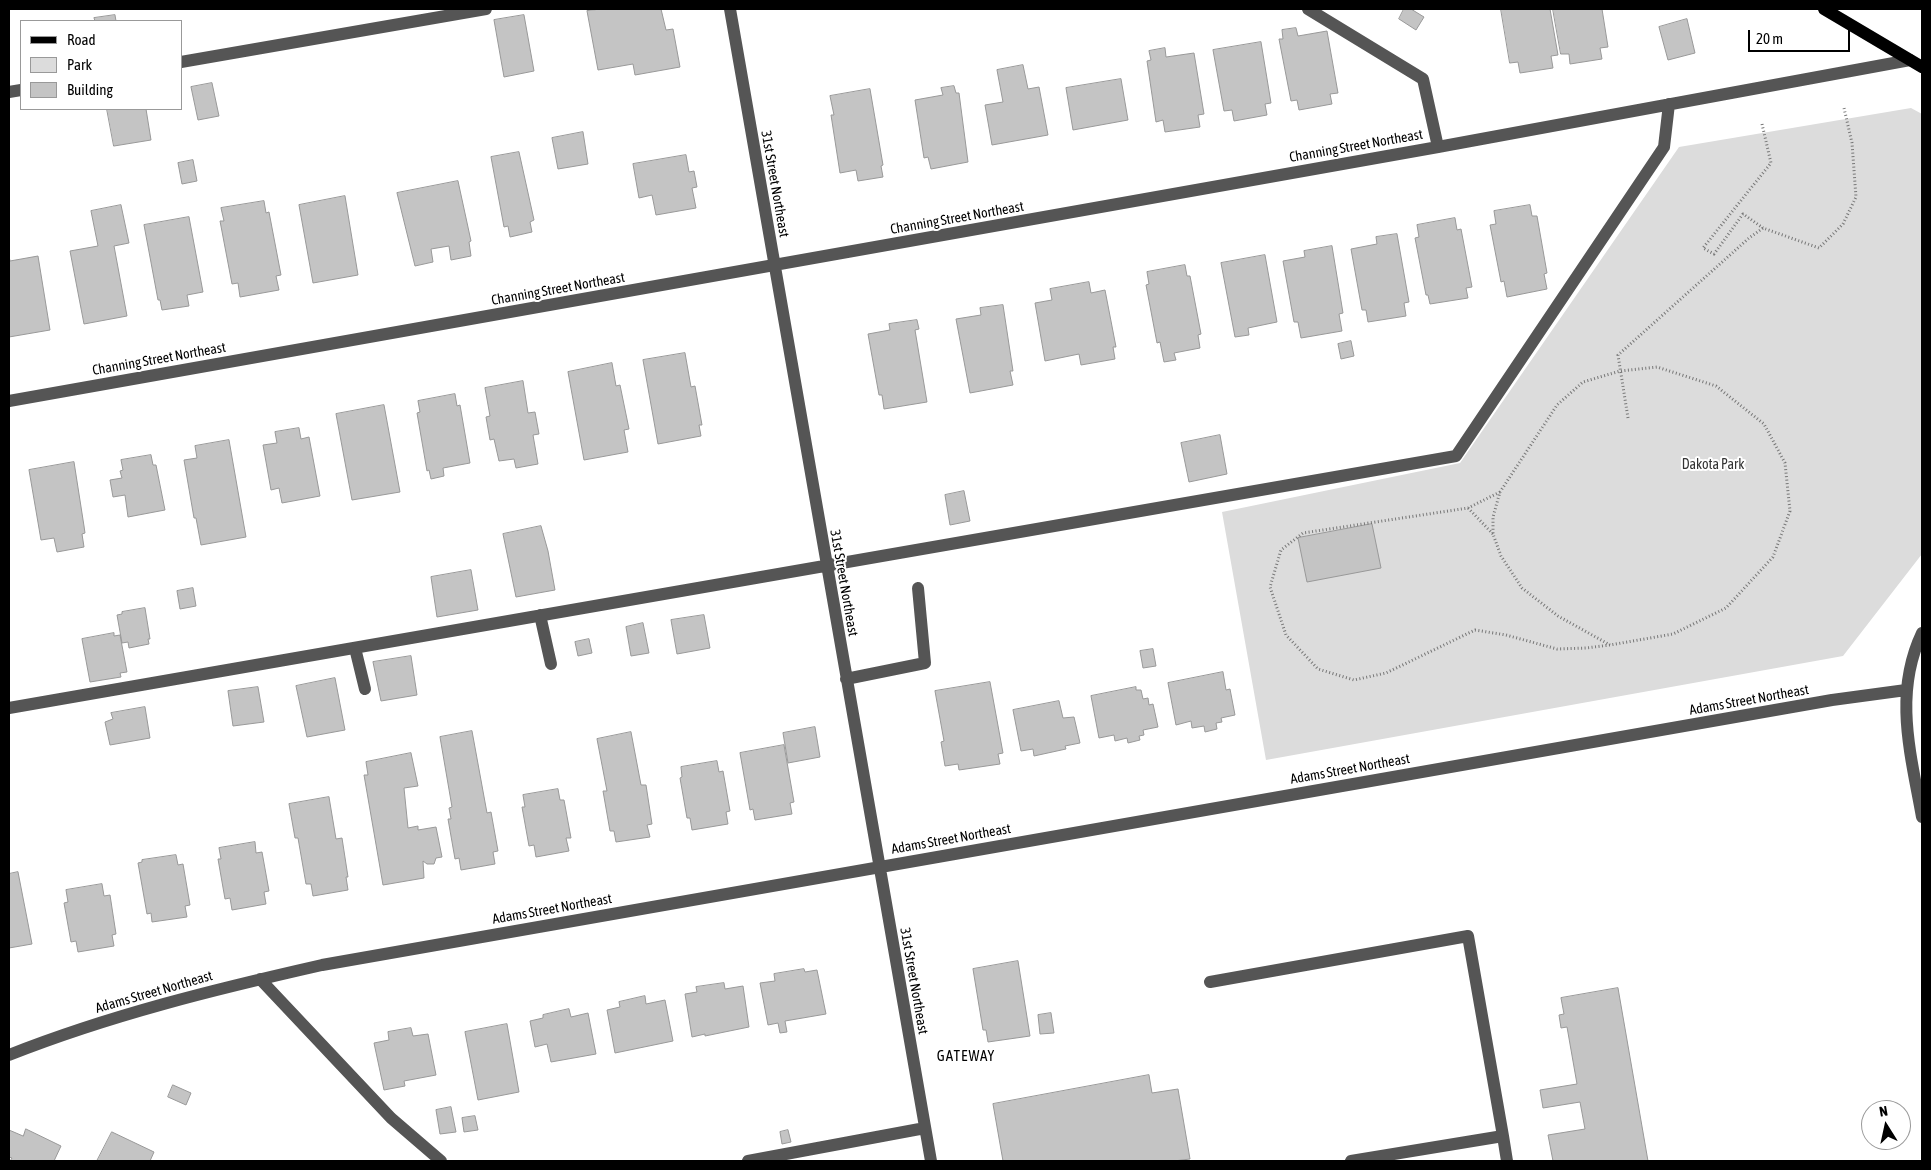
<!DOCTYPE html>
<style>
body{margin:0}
#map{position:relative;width:1931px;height:1170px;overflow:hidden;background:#fff;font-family:"Asap Condensed",sans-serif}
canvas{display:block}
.frame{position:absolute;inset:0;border:10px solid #000;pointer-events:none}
.legend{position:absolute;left:20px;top:20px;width:162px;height:90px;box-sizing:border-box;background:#fff;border:1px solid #999;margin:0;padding:6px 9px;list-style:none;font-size:15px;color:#000}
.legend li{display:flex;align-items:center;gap:10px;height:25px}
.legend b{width:25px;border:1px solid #999}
.north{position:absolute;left:1861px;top:1100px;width:50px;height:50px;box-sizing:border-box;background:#fff;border:1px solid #999;border-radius:50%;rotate:350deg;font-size:14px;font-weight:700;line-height:20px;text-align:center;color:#000}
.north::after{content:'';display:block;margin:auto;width:18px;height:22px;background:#000;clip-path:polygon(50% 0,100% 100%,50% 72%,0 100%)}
.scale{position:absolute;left:1748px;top:30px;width:102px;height:22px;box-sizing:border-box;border:2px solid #000;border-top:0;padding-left:6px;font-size:15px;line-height:18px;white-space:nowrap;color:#000;-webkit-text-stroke:4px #fff;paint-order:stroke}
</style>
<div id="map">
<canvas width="1931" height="1170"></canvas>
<div class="frame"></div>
<ul class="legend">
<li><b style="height:6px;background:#000"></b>Road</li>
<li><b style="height:14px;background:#dcdcdc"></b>Park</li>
<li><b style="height:14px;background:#c4c4c4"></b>Building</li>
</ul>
<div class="north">N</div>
<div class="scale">20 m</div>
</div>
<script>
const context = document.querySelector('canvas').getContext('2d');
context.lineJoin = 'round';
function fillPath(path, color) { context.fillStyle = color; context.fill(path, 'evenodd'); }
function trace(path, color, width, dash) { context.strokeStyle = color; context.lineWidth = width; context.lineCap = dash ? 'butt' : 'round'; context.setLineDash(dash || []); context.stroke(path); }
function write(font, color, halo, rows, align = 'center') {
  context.font = font + ' "Asap Condensed",sans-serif'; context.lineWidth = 4; context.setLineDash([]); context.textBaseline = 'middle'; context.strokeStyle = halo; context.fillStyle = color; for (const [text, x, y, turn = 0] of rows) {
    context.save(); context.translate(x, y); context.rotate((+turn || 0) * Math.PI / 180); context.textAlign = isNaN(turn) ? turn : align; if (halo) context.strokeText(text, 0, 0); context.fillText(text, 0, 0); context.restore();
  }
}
const green = new Path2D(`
 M1911,108l11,6v440l-79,102 -577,104 -44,-248 238,-49 219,-316z`);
const building = new Path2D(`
 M601,9h60l5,21 7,-1 7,38 -45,8 -2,-11 -35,6 -11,-59z
 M1404,9h7l13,8 -8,13 -17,-11z
 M1501,9h49l8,46 -7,1 2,12 -33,5 -2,-11 -8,1z
 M1553,9h49l6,38 -8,1 2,11 -32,5 -1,-10h-8z
 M115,15l1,6h-21l-1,-3z
 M524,15l10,56 -30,6 -10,-57z
 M1687,19l8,34 -27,7 -9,-33z
 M1296,28l2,8 29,-5 11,62 -8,1 2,10 -33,6 -2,-10 -6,1 -12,-62h4l-1,-9z
 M1261,42l10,61 -6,1 2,11 -33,6 -2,-11 -8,1 -11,-61z
 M1165,48l1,9 28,-4 10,61 -6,1 2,12 -35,5 -2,-12 -7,2 -9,-61 4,-1 -2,-9z
 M1023,65l5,24 11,-2 9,48 -56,10 -7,-40 18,-3 -6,-32z
 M1121,79l7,41 -55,10 -7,-42z
 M212,83l7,33 -21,4 -7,-33z
 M954,86l2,7h3l9,69 -37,7 -3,-12 -4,1 -9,-58 28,-5 -2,-7z
 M870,89l13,76 -2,1 2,11 -25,4 -2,-11 -16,3 -9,-58h3l-4,-19z
 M107,109h39l5,31 -37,6z
 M583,132l5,32 -30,5 -6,-31z
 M519,152l15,68 -4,2 2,10 -22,5 -2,-11 -4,1 -13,-70z
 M686,155l3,17 5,-1 3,16 -5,1 4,20 -40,7 -4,-20 -13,3 -6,-34z
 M193,160l4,21 -15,3 -4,-21z
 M458,181l13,60 -2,1 2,14 -20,4 -2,-14 -18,3 2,13 -18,4 -18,-73z
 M345,196l13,79 -45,8 -14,-78z
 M264,201l2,12 3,-1 12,63 -5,1 3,14 -39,7 -2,-14 -6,1 -12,-63h4l-3,-13z
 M121,205l8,38 -15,3 13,70 -43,8 -14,-73 28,-5 -7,-35z
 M1530,205l2,11h5l10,57 -3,1 3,15 -40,8 -3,-16 -3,1 -11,-57 6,-1 -2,-13z
 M189,217l14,75 -16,3 2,11 -27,4 -2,-10h-2l-14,-75z
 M1455,218l2,12 4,-1 11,58 -6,1 2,10 -38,6 -2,-9h-2l-11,-57 4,-1 -2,-12z
 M1397,234l12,68 -5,1 2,13 -38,6 -2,-12h-4l-11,-61 26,-5 -1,-7z
 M1332,246l11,67 -4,1 3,17 -41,7 -3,-16h-4l-11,-61 22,-4 -1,-6z
 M1265,255l12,67 -29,6 1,7 -14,2 -14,-74z
 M9,256l1,5 28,-5 12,74 -41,7z
 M1185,265l2,11h3l11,58 -3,1 2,13 -26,5 2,7 -12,2 -4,-20 -3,1 -11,-58 3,-1 -2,-12z
 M1089,282l2,11 14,-3 11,57h-3l2,12 -34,6 -2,-11 -34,7 -10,-58 17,-3 -2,-11z
 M1003,305l10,66h-3l3,14 -43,8 -14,-74 25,-4 -1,-7z
 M917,320l2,9 -4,1 12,72 -43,7 -2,-14h-3l-11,-61 22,-4 -1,-6z
 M1351,341l3,15 -13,3 -3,-15z
 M685,353l6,34 4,-1 7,39h-3l2,11 -43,8 -15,-84z
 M612,363l4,23 4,-1 9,44 -5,1 4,22 -44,8 -16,-88z
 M523,381l5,32 7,-1 4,22 -6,1 5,29 -22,4 -2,-9 -15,2 -5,-22 -4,1 -4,-23 4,-1 -5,-28z
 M455,394l2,12 3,-1 10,58 -27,5 1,8 -13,3 -2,-9 -2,1 -10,-58 3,-1 -2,-11z
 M384,405l16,87 -48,8 -16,-86z
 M299,428l2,11 8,-2 11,59 -38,7 -3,-15 -8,2 -8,-45 14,-2 -2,-11z
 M1220,435l7,39 -38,8 -8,-39z
 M229,440l17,97 -45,8 -5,-27h-2l-10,-58 13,-2 -2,-12z
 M151,455l2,10h3l9,45 -37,7 -3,-22 -12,2 -3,-17 12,-2 -2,-7 3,-1 -2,-10z
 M74,462l10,64 1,7 -3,1 2,13 -27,5 -3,-14 -13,2 -12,-70z
 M964,491l6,30 -20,4 -5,-30z
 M1372,524l9,44 -74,14 -9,-44z
 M541,526l7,25 7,39 -39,7 -13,-63z
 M471,570l7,40 -41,7 -6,-40z
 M193,588l3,18 -16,3 -3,-18z
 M145,608l5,31h-2l1,5 -20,4 -1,-6 -6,1 -5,-28 5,-1v-2z
 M704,615l6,33 -33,6 -6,-34z
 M643,623l6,30 -18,3 -5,-29z
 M114,633v3l6,-1 7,37 -7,1 1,4 -31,5 -8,-43z
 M589,639l3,14 -14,3 -3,-14z
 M1153,649l3,17 -13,2 -3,-17z
 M411,656l6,39 -36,6 -8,-39z
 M1223,672l3,18 4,-1 5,26 -14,3 1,4 -6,1 1,6 -12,3 -1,-6 -12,2 -1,-7 -15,4 -8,-42z
 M335,678l10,52 -38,7 -11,-51z
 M990,682l13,71 -5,1 2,10 -41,6 -1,-6 -13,2 -4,-24 3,-1 -9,-50z
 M258,687l6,35 -31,4 -5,-35z
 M1136,687v3h5l2,9 5,-1 1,7 4,-1 5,23 -15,3 1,5 -5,1 1,4 -12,3 -1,-5 -12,3 -1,-6 -15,3 -8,-42z
 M1059,701l4,17 11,-1 6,26 -15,3 1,3 -32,7 -1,-7 -12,2 -8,-41z
 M145,707l5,31 -40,7 -5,-23 8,-3 -2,-6z
 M815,727l5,30 -32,6 -5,-30z
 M472,731l15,82 4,-1 7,39 -5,1 2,12 -34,6 -2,-12 -4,1 -7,-40h3l-2,-11 3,-1 -12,-70z
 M631,732l10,53h5l6,39 -5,1 3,12 -34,5 -2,-11h-4l-7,-40h4l-10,-52z
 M784,745l10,57 -4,1 2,11 -37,6 -2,-11 -3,1 -10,-57z
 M411,753l7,33 -14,2 4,40 10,-2v4l18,-3 6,30 -6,1 -2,6h-7l-4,-3 1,17 -41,7 -19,-110h4l-2,-13z
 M717,761l2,11 4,-1 7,40 -4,1 2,12 -36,6 -2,-12h-3l-7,-40 2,-1 -1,-10z
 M558,789l2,11h4l7,38h-5l3,13 -33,6 -2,-12 -5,1 -7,-39h3l-2,-12z
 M329,797l7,42 6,-1 6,39h-2l2,13 -35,6 -2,-12h-5l-8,-46h-3l-6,-34z
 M255,842l1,11 6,-1 7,39 -5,1 2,12 -34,6 -2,-12 -5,1 -7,-40h3l-2,-11z
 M176,855l2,10 5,-1 7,41 -5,1 2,11 -35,5 -1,-9 -4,1 -9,-51 4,-1v-2z
 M18,872l14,72 -23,4v-74z
 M102,884l2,12 6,-1 6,39 -4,1 2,11 -36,6 -2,-11 -5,1 -7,-39 4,-1 -2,-12z
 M1018,961l12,75 -42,6 -2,-12h-3l-10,-61z
 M804,969l1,3 12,-2 9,44 -41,7 2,11 -7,1 -2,-10 -10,2 -8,-42 15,-2 -1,-7z
 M724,983l1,6 18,-3 6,41 -44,9v-2l-13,3 -7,-43 12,-2 -1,-5z
 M1618,988l30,173h-95l-5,-26 37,-6 -5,-27 -37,6 -3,-18 37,-6 -10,-57 -6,1 -2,-13 5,-1 -3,-16z
 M645,996l1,8 19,-4 8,41 -58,12 -8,-43 13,-3 -1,-5z
 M569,1009l2,8 17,-4 8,41 -45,8 -4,-18 -12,3 -5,-26 13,-3v-3z
 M1051,1013l3,20 -14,1 -2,-19z
 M507,1024l12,68 -41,8 -13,-68z
 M411,1028l2,8 15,-2 8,41 -32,6 1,5 -21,4 -10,-47 15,-3 -1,-8z
 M1149,1075l3,18 26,-4 12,70 -16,2h-171l-10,-57z
 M173,1085l18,8 -5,12 -18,-8z
 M451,1107l5,25 -16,2 -4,-24z
 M475,1116l3,14 -14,2 -2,-14z
 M26,1129l35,17 -7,15h-44l2,-3 -3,-1v-27l14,6z
 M788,1130l3,12 -9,2 -2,-12z
 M112,1132l42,20 -4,9h-53z`);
const path = new Path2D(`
 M1762,124l9,39 -68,85 11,6 29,-40 20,14
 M1628,418l-10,-63 131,-117 14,-10 56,20 24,-24 13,-27 -4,-54 -8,-35
 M1500,492l-32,16 -165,25 -22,17 -11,37 16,48 32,34 36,11 32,-7 89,-43 31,5 51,14 29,-1 24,-3 63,-11 53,-26 47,-51 17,-46 -5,-48 -21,-39 -48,-38 -59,-19 -37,4 -37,11 -26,23 -57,87 -7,25v17l8,22 21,32 36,28 52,29
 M1468,508l25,26`);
const minor = new Path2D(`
 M730,9l201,1152
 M1308,9l115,70 15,68
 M181,62l305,-53
 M9,92l12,-2
 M9,401l1429,-254 472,-87
 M540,615l11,49
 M1922,633c-29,61 -11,122 0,184
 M355,648l10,41
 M846,679l79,-16 -7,-75
 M9,708l1447,-252 208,-309 5,-43
 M260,979l131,139 50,43
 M1210,982l258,-46 35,200
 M9,1055c101,-40 207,-66 313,-90l1510,-265 74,-10
 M748,1161l177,-33
 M1351,1161l152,-25 4,25`);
const major = new Path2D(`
 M1824,9l98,58`);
const streetNames = [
 ["Channing Street Northeast",1356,146,-10],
 ["31st Street Northeast",775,184,80],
 ["Channing Street Northeast",957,218,-10],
 ["Channing Street Northeast",558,289,-10],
 ["Channing Street Northeast",159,359,-10],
 ["31st Street Northeast",844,583,80],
 ["Adams Street Northeast",1749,700,-10],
 ["Adams Street Northeast",1350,769,-10],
 ["Adams Street Northeast",951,839,-10],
 ["Adams Street Northeast",552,909,-10],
 ["31st Street Northeast",914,981,80],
 ["Adams Street Northeast",154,992,-16]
];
const parkNames = [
 ["Dakota Park",1713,465]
];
const neighbourhoodNames = [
 ["GATEWAY",966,1056]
];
fillPath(green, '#dcdcdc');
fillPath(building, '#c4c4c4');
trace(building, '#999', 1);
trace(path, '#777', 3, [1, 2.5]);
trace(minor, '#555', 12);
trace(major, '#000', 12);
write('14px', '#000', '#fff', streetNames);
write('14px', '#333', '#fff', parkNames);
context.letterSpacing = '1px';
write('15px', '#000', '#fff', neighbourhoodNames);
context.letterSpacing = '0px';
</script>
